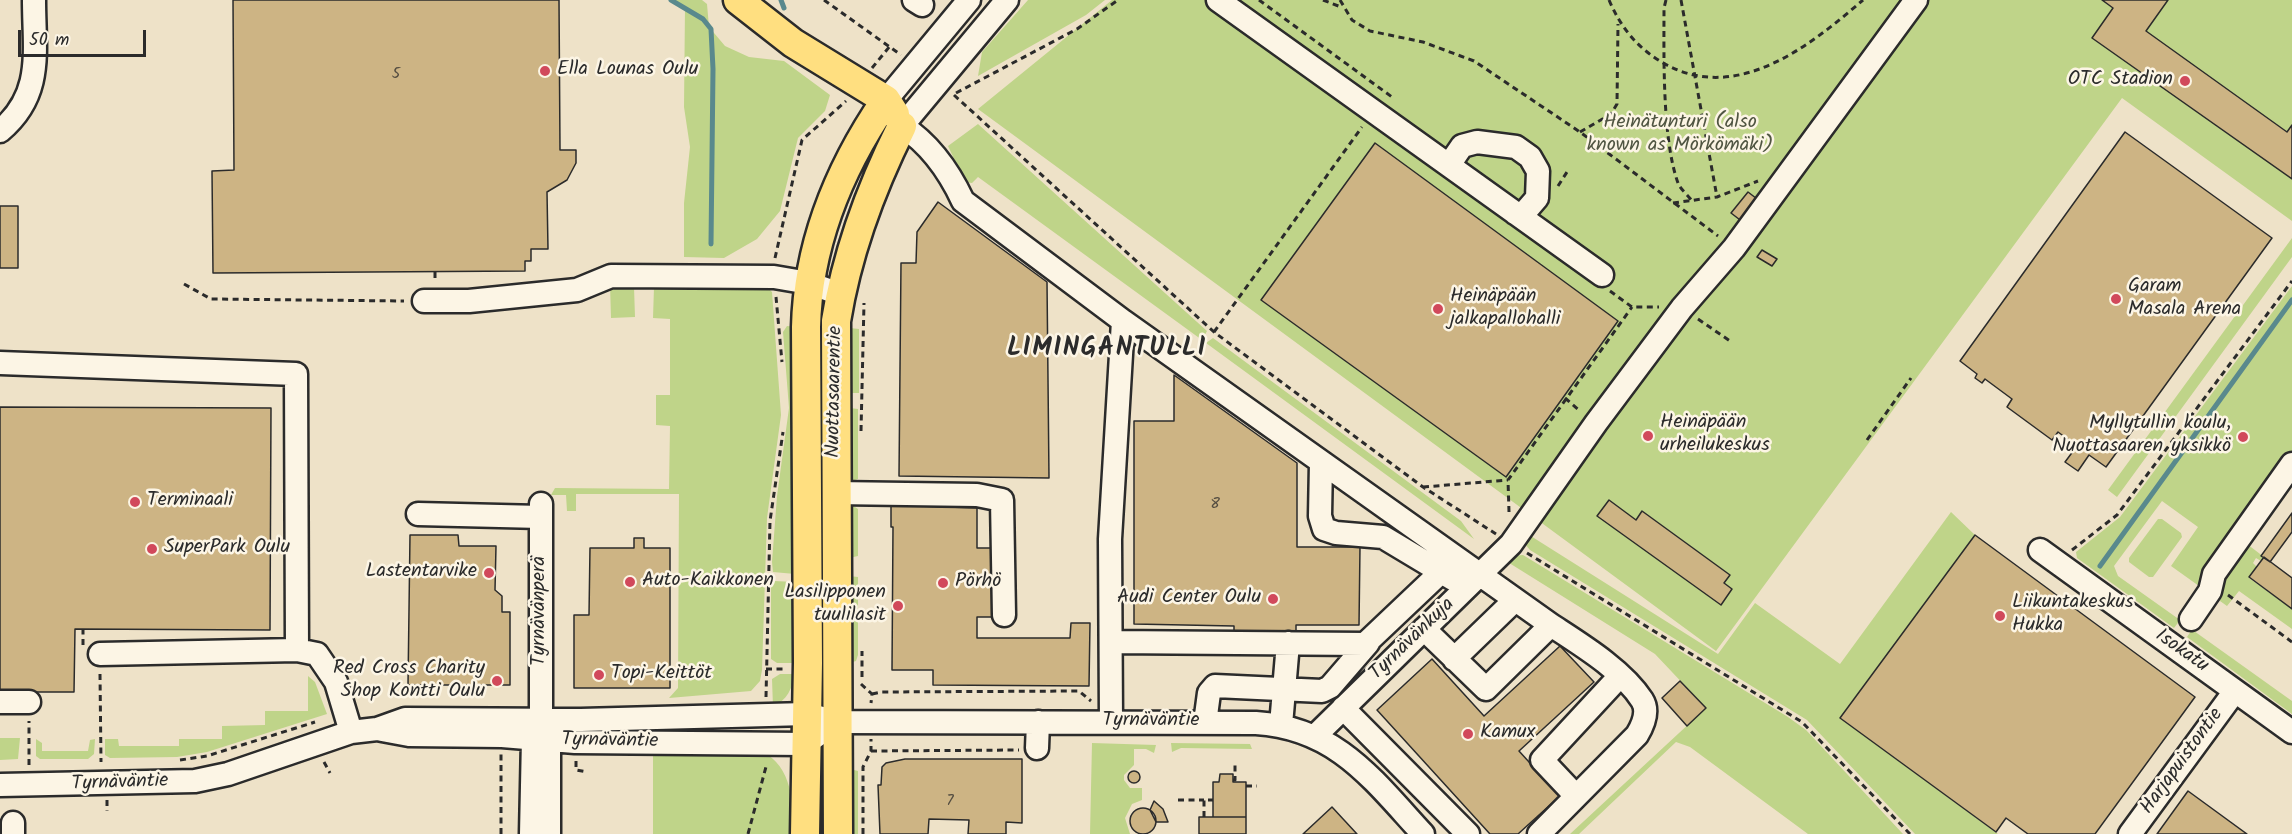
<!DOCTYPE html>
<meta charset="utf-8">
<style>
body{margin:0}
#map{position:relative;width:2292px;height:834px;overflow:hidden;background:#eee2c8;font-family:Kalam,sans-serif}
canvas{display:block}
.scale{position:absolute;left:18px;top:30px;width:128px;height:27px;box-sizing:border-box;border:3px solid #2b2b2b;border-top:0;padding-left:8px;font-size:18px;line-height:21px;white-space:nowrap;color:#2b2b2b;-webkit-text-stroke:4px #fcf5e5;paint-order:stroke}
</style>
<div id="map">
<canvas width="2292" height="834"></canvas>
<div class="scale">50 m</div>
</div>
<script>
const context = document.querySelector('canvas').getContext('2d');
context.lineJoin = 'round';
function fillPath(path, color) { context.fillStyle = color; context.fill(path, 'evenodd'); }
function trace(path, color, width, dash) { context.strokeStyle = color; context.lineWidth = width; context.lineCap = dash ? 'butt' : 'round'; context.setLineDash(dash || []); context.stroke(path); }
function write(font, color, halo, rows, align = 'center') {
  context.font = font + ' Kalam,sans-serif'; context.lineWidth = 5; context.setLineDash([]); context.textBaseline = 'middle'; context.strokeStyle = halo; context.fillStyle = color; for (const [text, x, y, turn = 0] of rows) {
    context.save(); context.translate(x, y); context.rotate((+turn || 0) * Math.PI / 180); context.textAlign = isNaN(turn) ? turn : align; if (halo) context.strokeText(text, 0, 0); context.fillText(text, 0, 0); context.restore();
  }
}
const green = new Path2D(`
 M672,0h30l5,4 2,23 16,19 24,11 35,4 46,34 -5,16 -27,27 -18,73 -23,28 -33,19 -40,-1v-54l6,-56 -6,-40 1,-100z
 M1028,0h77l-19,15 -108,61 4,-24z
 M1112,0h1180v221l-170,-123 -406,553 -738,-542z
 M978,124l229,207 -5,9 -224,-163 -6,6 -7,-1 -17,-36z
 M2292,238v19l-175,240 -9,-7z
 M610,284l24,3 1,30 -24,1z
 M2292,286v196l-45,62 17,13 -3,4 -5,-3 -3,5 4,4 -8,11 43,31v20l-53,-38 -12,15 -56,-40 27,-39 -36,-26 -48,65 4,10 62,44 -6,8 -97,-70 -1,-6 44,-35z
 M654,287h113l5,5 9,123 -14,103 -5,152 -2,11 -9,10 -82,7 9,-10 1,-194h-103v17h-9l-1,-16h-15l4,-7 114,1 1,-63 -14,-1v-30h14v-76l-17,-1z
 M787,326l9,1 -1,247 -22,-2 -1,-10 5,-66 12,-88 -6,-76z
 M850,328l9,1v64h-9z
 M1213,338l248,183 13,18 -268,-196z
 M850,408l8,1v70l-9,3z
 M849,503l9,6v47l-9,2z
 M1951,512l24,23 -135,183 158,116h-83l-108,-114 -277,-170 -7,-8 3,-9 192,121 37,-51 85,61z
 M2158,519h4l19,14 1,4 -29,40h-4l-20,-15v-4z
 M1523,555l265,162 18,13 97,104h-95l-118,-87 -14,-5 -97,92h-9l136,-126 -51,-54 -149,-93 5,-5z
 M849,576l9,1v78l-2,6 -7,2z
 M774,581l21,1 -1,81h-17l-6,-4v-76z
 M2191,631h3l98,70v13l-105,-77z
 M780,674h14c-1,14 -7,26 -21,33l-1,-28z
 M308,676l7,6 12,32 -120,38 -30,5 -67,1 -5,-3v-16h13l1,7h60v-7h43v-13l43,-1v-14h43z
 M0,738h20l-2,21 -18,1z
 M36,739l6,4v8h46l2,-11 5,-1 -1,15 -6,5h-48l-4,-3z
 M1092,743l64,2 -2,8 -8,-4h-12v16l-10,10v5l6,8h12v12l-10,4 -7,14 5,16h-40z
 M1171,743l79,1 2,5 -71,-1 -9,4z
 M653,750l109,2c30,13 32,53 32,82h-141z
 M850,769l8,2v63h-10z`);
const stream = new Path2D(`
 M671,0l32,19 8,10 2,40 -2,175
 M781,0l3,8
 M2100,566l192,-266`);
const building = new Path2D(`
 M233,0h326l1,150h16v13l-9,17 -20,12 1,57h-17v12h-6v10l-312,2 -1,-102 22,-1z
 M2102,0h66l-22,31 141,101 5,-7v54l-200,-141 21,-30z
 M2125,132l147,106 -166,229 -17,-12 -11,16 -13,-9 12,-16 -19,-14 -6,8 -45,-33 5,-8 -27,-20 -3,4 -7,-5 2,-4 -17,-13z
 M1375,143l243,178 -112,156 -245,-177z
 M1748,192l13,10 -17,21 -13,-10z
 M938,202l109,80 2,196 -150,-2 2,-213h15l1,-31z
 M0,206h18v62h-18z
 M1762,250l15,9 -5,7 -15,-9z
 M1174,375l123,88v84h63l-1,78h-63v14l-62,2v-15l-100,-2v-203h40z
 M0,407l271,1 -1,222 -195,-1 -1,63h-74z
 M1609,500l27,20 6,-9 88,64 -6,8 8,6 -11,16 -124,-89z
 M891,505l86,3v40h16l-1,69h-15v21h93l1,-15h19l-1,63 -156,-1v-15h-41l1,-143h-2z
 M2292,513v19l-22,30 -9,-6z
 M410,535h48l1,11h37l-1,44 7,6v16h8v73h-102z
 M1975,535l220,162 -100,137h-67l-22,-16 -10,14 -156,-114z
 M634,538h10v10h26v140h-96v-73h15l1,-67h44z
 M2264,557l28,21v31l-43,-32z
 M1560,646l34,36 -75,69 41,45 -42,38h-28l-113,-124 55,-51 52,57z
 M1680,681l26,27 -19,18 -25,-28z
 M1022,759v64l-16,-1v12h-38l1,-14 -40,-1 -1,15h-48l-2,-49h3l1,-18 4,-4 19,-4z
 M1128 777a6 6 0 1 1 12 0a6 6 0 1 1-12 0Z
 M1220,774h13v8h13v35h-33v-35h6z
 M2188,791l59,43h-90z
 M1154,801l9,8 5,13h-12l-6,-12z
 M1332,807l25,27h-54z
 M1130 821a13 13 0 1 1 26 0a13 13 0 1 1-26 0Z
 M1199,817h47v17h-47z`);
const path = new Path2D(`
 M824,0l77,55
 M1259,0l133,97 -2,2
 M1323,0l18,7
 M1340,0l12,20 18,11 53,11 51,19 106,71 138,104
 M1609,0c12,28 29,49 56,64 72,40 145,-18 198,-64
 M1666,0l-2,8c0,47 -2,131 14,175 2,6 10,12 14,18
 M1681,0l36,197
 M872,68l18,-22
 M956,93l121,-64 41,-29
 M954,95l260,237 209,155 73,47
 M1580,132l31,-18 6,-10 1,-80
 M1558,186l9,-14
 M1673,203l44,-6 41,-16
 M775,258l27,-118 44,-39
 M435,272v10
 M184,284l27,15 193,2
 M1610,291l22,16h27
 M776,297l6,65
 M1698,319l32,22
 M1214,332l148,-205
 M1565,398l15,13
 M861,431l3,-128
 M1867,440l44,-62
 M1423,487l85,-7
 M1509,512l-1,-32 124,-173
 M2072,550l45,-35 175,-234
 M1527,553l275,169 108,112
 M2228,595l64,47
 M83,645v-16
 M766,669h20
 M100,674l1,88
 M862,677v-26
 M861,684l11,10 -1,9
 M872,694l9,-2 198,-1 12,10
 M766,697l4,-176 13,-89
 M871,751l148,-1
 M180,760l27,-4 108,-34
 M576,761v9l11,2
 M324,762l6,11
 M29,765v-44
 M1233,780h2v-16
 M1246,786h11
 M107,800v11
 M1178,800h26
 M1204,817v-17h9
 M501,834v-80
 M748,834l19,-71
 M863,834v-67l8,-16v-12`);
const minor = new Path2D(`
 M914,0l8,5
 M1007,0l-105,126c28,18 47,45 61,75l160,120 -13,218 1,183
 M1218,0l384,275
 M886,100l83,-100
 M0,131c44,-37 34,-79 34,-131
 M1449,165l13,-19 15,-4 39,5 14,10 8,14 -1,27 -13,15h-9
 M424,301h45l108,-11 34,-14 163,1 35,6 31,11
 M1123,321l428,304c29,19 72,45 91,75 7,11 1,25 -5,35l-98,99
 M0,363l296,11 1,276
 M1321,463l-1,53 4,13 12,4 47,4 70,42
 M835,493l142,2 25,5 2,115
 M418,514l123,3
 M2040,550l252,182
 M2191,619l19,-28 4,-17 78,-110
 M1424,629l62,60 65,-64
 M1111,642l254,2 76,-72
 M100,654l197,-4 20,4 19,28 15,50
 M1454,659l61,-59
 M0,702h29
 M1343,708l125,126
 M1205,723l4,-30 6,-7 107,5 8,-4 38,-44
 M1281,725l7,-82
 M544,728l5,12v94
 M382,730l27,5 93,1 73,6 230,2 14,-10
 M1315,736l196,-192 85,-121 86,-115 52,-60 182,-248
 M1037,748l1,-26
 M0,785l195,-4 33,-7 123,-42 26,-3 28,-10 176,1 225,-6 32,8 418,1c81,5 117,57 167,111
 M1576,796l-34,-36 77,-83
 M13,834v-11
 M531,834l2,-96 8,-20v-214
 M2130,834l105,-143`);
const major = new Path2D(`
 M738,0l55,43 93,57 9,14
 M805,834l3,-171 -2,-336c2,-83 34,-160 80,-227
 M838,834l-2,-513c11,-69 35,-133 66,-195`);
const markers = [
 [545,71,6,"#d1495b"],
 [2185,81,6,"#d1495b"],
 [2116,299,6,"#d1495b"],
 [1438,309,6,"#d1495b"],
 [1648,436,6,"#d1495b"],
 [2243,437,6,"#d1495b"],
 [135,502,6,"#d1495b"],
 [152,549,6,"#d1495b"],
 [489,573,6,"#d1495b"],
 [630,582,6,"#d1495b"],
 [943,583,6,"#d1495b"],
 [1273,599,6,"#d1495b"],
 [898,606,6,"#d1495b"],
 [2000,616,6,"#d1495b"],
 [599,675,6,"#d1495b"],
 [497,681,6,"#d1495b"],
 [1468,734,6,"#d1495b"]
];
const numberNames = [
 ["5",396,75],
 ["8",1215,505],
 ["7",950,802]
];
const poiNames = [
 ["Ella Lounas Oulu",557,71],
 ["OTC Stadion",2173,81,"right"],
 ["Garam",2128,288],
 ["Masala Arena",2128,311],
 ["Heinäpään",1450,298],
 ["jalkapallohalli",1450,321],
 ["Heinäpään",1660,424],
 ["urheilukeskus",1660,447],
 ["Myllytullin koulu,",2231,425,"right"],
 ["Nuottasaaren yksikkö",2231,448,"right"],
 ["Terminaali",147,502],
 ["SuperPark Oulu",164,549],
 ["Lastentarvike",477,573,"right"],
 ["Auto-Kaikkonen",642,582],
 ["Pörhö",955,583],
 ["Lasilipponen",886,594,"right"],
 ["tuulilasit",886,617,"right"],
 ["Audi Center Oulu",1261,599,"right"],
 ["Liikuntakeskus",2012,604],
 ["Hukka",2012,627],
 ["Red Cross Charity",485,670,"right"],
 ["Shop Kontti Oulu",485,693,"right"],
 ["Topi-Keittöt",611,675],
 ["Kamux",1480,734]
];
const parkNames = [
 ["Heinätunturi (also",1680,124],
 ["known as Mörkömäki)",1680,147]
];
const streetNames = [
 ["Nuottasaarentie",836,392,-89],
 ["Tyrnävänperä",541,611,-90],
 ["Tyrnävänkuja",1413,640,-44],
 ["Isokatu",2181,652,35],
 ["Tyrnäväntie",1151,722],
 ["Tyrnäväntie",610,742,1],
 ["Harjapuistontie",2183,762,-54],
 ["Tyrnäväntie",120,784,-2]
];
const districtNames = [
 ["LIMINGANTULLI",1107,351]
];
fillPath(green, '#bfd489');
trace(stream, '#59898d', 5);
fillPath(building, '#cdb484');
trace(building, '#2b2b2b', 1.5);
trace(minor, '#2b2b2b', 27);
trace(major, '#2b2b2b', 33);
trace(path, '#2b2b2b', 3, [6, 4.5]);
trace(minor, '#fcf5e5', 22);
trace(major, '#ffdf80', 28);
for (const [x, y, r, color] of markers) { const dot = new Path2D(); dot.arc(x, y, r, 0, 2 * Math.PI); context.fillStyle = color; context.fill(dot); trace(dot, '#fcf5e5', 2); }
write('16px', '#544d41', null, numberNames);
write('20px', '#2b2b2b', '#fcf5e5', poiNames, 'left');
write('20px', '#505542', '#fcf5e5', parkNames);
write('20px', '#2b2b2b', '#fcf5e5', streetNames);
context.letterSpacing = '1.5px';
write('bold 26px', '#2b2b2b', '#fcf5e5', districtNames);
context.letterSpacing = '0px';
</script>
